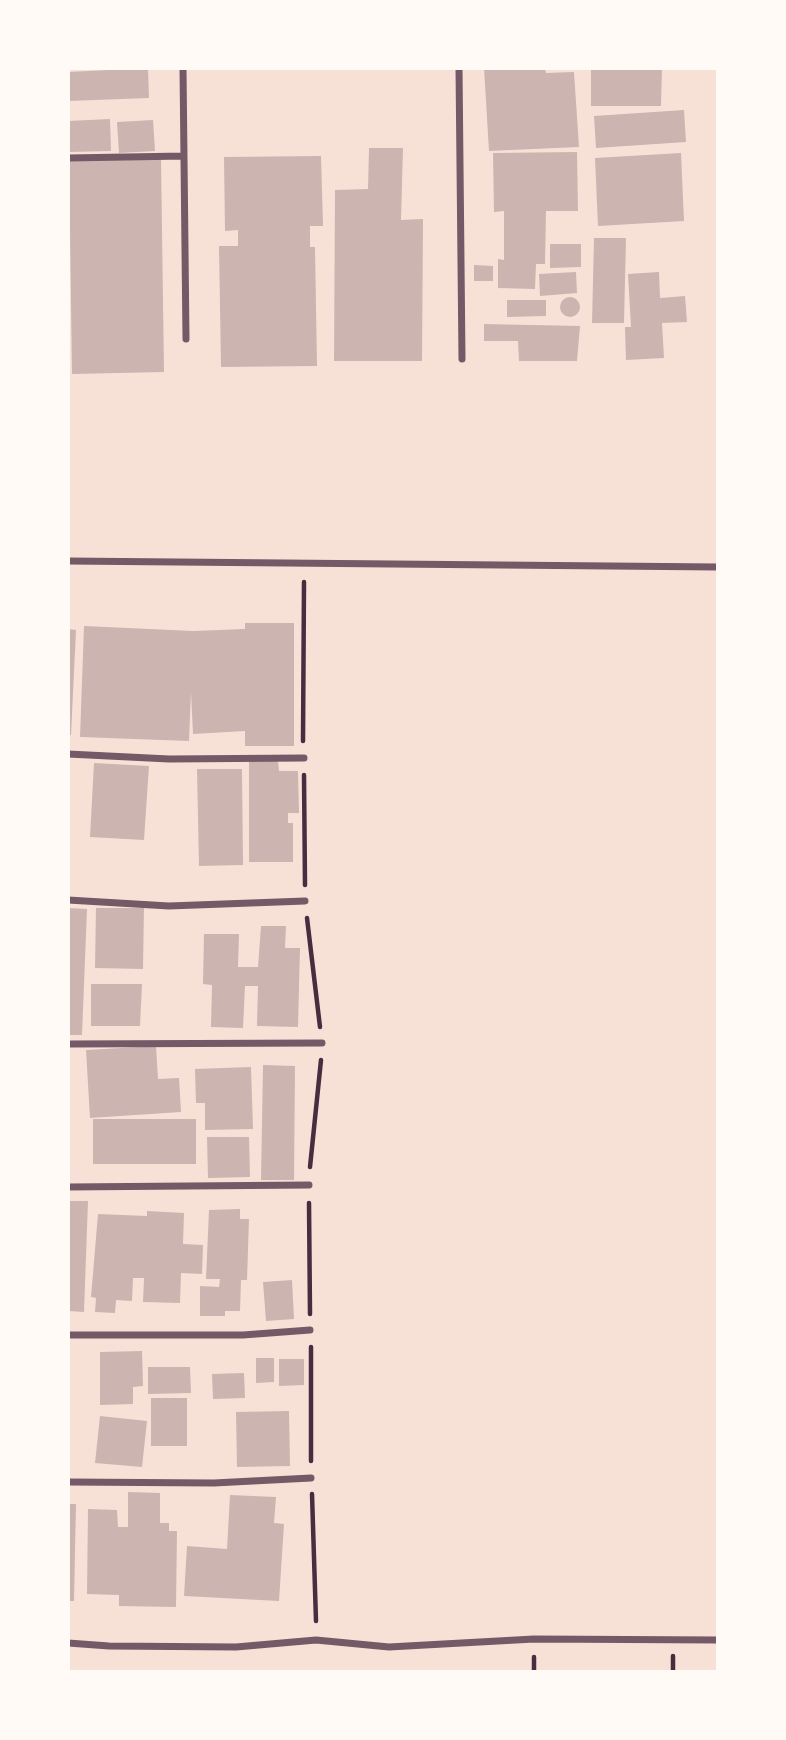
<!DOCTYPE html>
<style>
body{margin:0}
#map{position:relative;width:786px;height:1740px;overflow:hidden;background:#f7e1d7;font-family:Arial,sans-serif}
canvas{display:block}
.frame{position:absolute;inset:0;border:70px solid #fffaf5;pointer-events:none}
</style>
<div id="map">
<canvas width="786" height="1740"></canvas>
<div class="frame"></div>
</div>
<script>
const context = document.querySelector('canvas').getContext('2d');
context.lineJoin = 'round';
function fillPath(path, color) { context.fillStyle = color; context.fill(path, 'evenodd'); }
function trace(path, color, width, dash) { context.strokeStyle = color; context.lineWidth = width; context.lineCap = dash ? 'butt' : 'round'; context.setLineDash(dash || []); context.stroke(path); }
const building = new Path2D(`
 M148,68l1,30 -81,3v-29z
 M484,68h61l1,5 28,-1 5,75 -90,4z
 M591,68h71l-1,38h-70z
 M684,110l2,32 -90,6 -2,-32z
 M110,119l1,32 -43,1v-31z
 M153,120l2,31 -36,2 -2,-31z
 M369,148h34l-2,72 22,-1 -1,142h-88l1,-171 33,-1z
 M577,152l1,59h-32l-1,53h-9l-1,25 -37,-1v-29l6,1v-49l-10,1 -1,-59z
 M681,153l3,68 -86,5 -3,-68z
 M321,156l2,70h-13v21h5l2,119 -96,1 -2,-121h19v-16l-13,1 -1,-74z
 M161,158l3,214 -92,2 -3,-215z
 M594,238h32l-2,85h-32z
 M550,244h31v23l-31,1z
 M474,265l19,1v15h-19z
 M576,272l1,21 -37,3 -1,-22z
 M659,272l1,26 25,-2 2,26 -25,1 2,35 -38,2 -1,-33h6l-3,-53z
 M560 307a10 10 0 1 1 20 0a10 10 0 1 1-20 0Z
 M507,300h39v16l-39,1z
 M484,324l96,2 -3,35h-58l-1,-20h-34z
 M245,623h49v123h-49v-15l-52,3 -2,-42 -2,49 -109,-4 4,-111 109,5 52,-2z
 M68,629l8,1 -5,105h-3z
 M249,761h29l1,10h19l1,42h-11v10h5v39h-44z
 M94,763l55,3 -5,74 -54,-3z
 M197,769h45l1,96 -44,1z
 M68,908l19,1 -5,126h-14z
 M96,908h48l-1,61 -48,-1z
 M261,926h25l-1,22h15l-2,79 -41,-1 1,-40h-13l-2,42 -32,-1 1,-42 -9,-1 1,-50h35l-1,33h20z
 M91,984h51l-2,42h-49z
 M156,1046l2,33 21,-1 2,34 -91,6 -4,-68z
 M263,1065l32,1 -1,114h-33z
 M251,1067l2,62 -48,1v-27h-9l-1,-34z
 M93,1119h103v45h-103z
 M207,1137h42l1,40 -42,1z
 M68,1201h20l-4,111 -16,-1z
 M240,1209v10h9l-2,61h-6l-1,31h-15v5h-25v-30l19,1 1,-8h-14l3,-69z
 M147,1211l37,2 -1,31 20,1 -1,29 -21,-1 -1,30 -37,-1 1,-24h-11l-1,23 -16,-1 -1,13 -20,-1 1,-14 -5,-1 7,-83 49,2z
 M292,1280l2,39 -28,2 -3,-39z
 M142,1351l1,35 -10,1v17l-33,1v-53z
 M256,1358h18v24l-18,1z
 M279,1359h25v26l-25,1z
 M148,1367h42l1,26 -43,1z
 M244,1373l1,25 -32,1 -1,-25z
 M151,1398h36v48h-36z
 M289,1411l1,55 -53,1 -1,-55z
 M100,1416l47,5 -5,46 -47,-4z
 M128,1492l32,1v30h9v8h8l-1,76 -57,-1v-11l-32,-1 1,-85 29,1 1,17h10z
 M230,1495l46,2 -2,26 10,1 -5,77 -95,-5 3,-50 40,3z
 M68,1504h8l-2,97h-6z`);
const path = new Path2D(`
 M303,741l1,-159
 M304,775l1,110
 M307,918l13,109
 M310,1167l11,-107
 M309,1203l1,111
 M311,1347v114
 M312,1494l4,127
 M673,1656v16
 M534,1672v-15`);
const minor = new Path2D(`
 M183,68l3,271
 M459,68l3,291
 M68,158l116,-2
 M68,561l650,6
 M68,754l101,5 135,-1
 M68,900l101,6 136,-5
 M68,1044l254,-1
 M68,1187l241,-2
 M68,1335h175l67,-5
 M68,1482l146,1 97,-5
 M68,1643l41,3 127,1 80,-7 73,7 145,-8 184,1`);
fillPath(building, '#ccb4b1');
trace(path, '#4a2c40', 4.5);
trace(minor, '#755966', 7);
</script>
